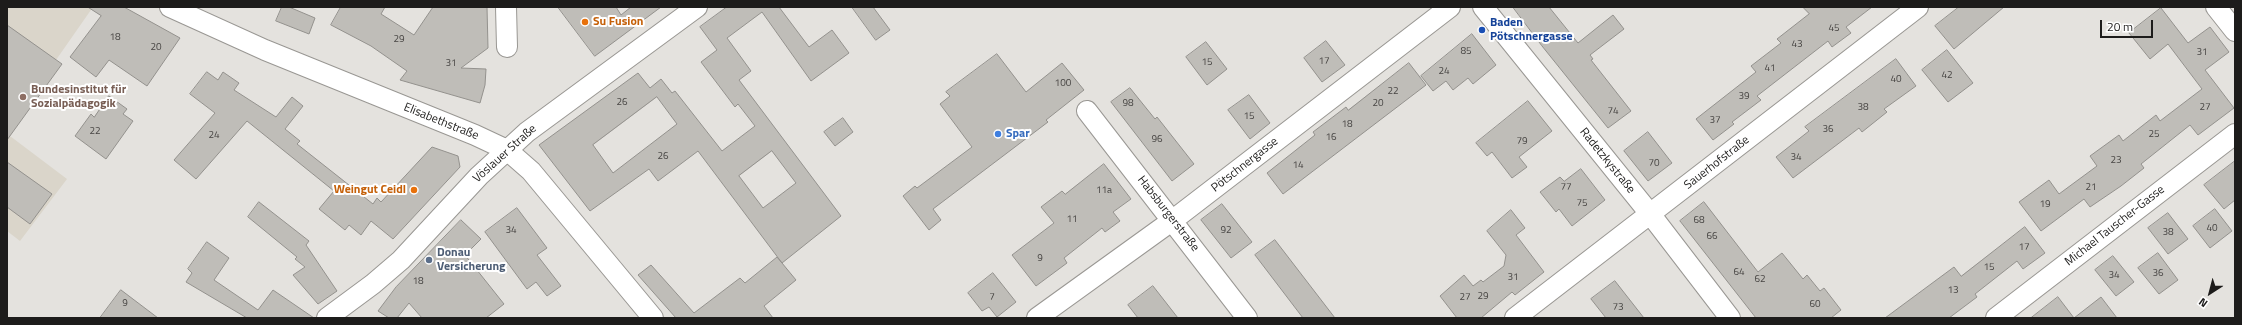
<!DOCTYPE html>
<meta charset="utf-8">
<style>
body{margin:0}
#map{position:relative;width:2242px;height:325px;overflow:hidden;background:#e4e2de;font-family:"Titillium Web",sans-serif}
canvas{display:block}
.frame{position:absolute;inset:0;border:8px solid #1d1c1b;pointer-events:none}
.north{position:absolute;left:2190px;top:273px;width:40px;height:40px;-webkit-text-stroke:3px #fff;paint-order:stroke;rotate:216deg;font-size:11px;font-weight:700;line-height:16px;text-align:center;color:#1d1c1b}
.north::after{content:'';display:block;margin:auto;width:14px;height:18px;background:#1d1c1b;clip-path:polygon(50% 0,100% 100%,50% 72%,0 100%)}
.scale{position:absolute;left:2100px;top:20px;width:53px;height:18px;box-sizing:border-box;border:2px solid #1d1c1b;border-top:0;padding-left:5px;font-size:12px;line-height:14px;white-space:nowrap;color:#1d1c1b;-webkit-text-stroke:3px #fff;paint-order:stroke}
</style>
<div id="map">
<canvas width="2242" height="325"></canvas>
<div class="frame"></div>
<div class="north">N</div>
<div class="scale">20 m</div>
</div>
<script>
const context = document.querySelector('canvas').getContext('2d');
context.lineJoin = 'round';
function fillPath(path, color) { context.fillStyle = color; context.fill(path, 'evenodd'); }
function trace(path, color, width, dash) { context.strokeStyle = color; context.lineWidth = width; context.lineCap = dash ? 'butt' : 'round'; context.setLineDash(dash || []); context.stroke(path); }
function write(font, color, halo, rows, align = 'center') {
  context.font = font + ' "Titillium Web",sans-serif'; context.lineWidth = 4; context.setLineDash([]); context.textBaseline = 'middle'; context.strokeStyle = halo; context.fillStyle = color; for (const [text, x, y, turn = 0] of rows) {
    context.save(); context.translate(x, y); context.rotate((+turn || 0) * Math.PI / 180); context.textAlign = isNaN(turn) ? turn : align; if (halo) context.strokeText(text, 0, 0); context.fillText(text, 0, 0); context.restore();
  }
}
const built = new Path2D(`
 M7,7h86l-37,53 -46,76 57,43 -47,62 -13,-10z`);
const building = new Path2D(`
 M88,7h36l56,31 -33,48 -38,-26 -13,17 -26,-20 31,-41z
 M282,7h7l26,11 -6,16 -33,-13z
 M341,7h44l-4,7 33,21 19,-28h54l1,41 -27,20 25,1 -1,16 -5,18 -80,-23 7,-9 -36,-25 -40,-21z
 M558,7h58l5,8 10,-8h30l-66,49z
 M727,7h52l30,40 23,-17 17,23 -38,28 -49,-69 -35,26 24,33 -12,9 102,136 -59,47 14,17 -32,26 9,12h-97l-38,-43 13,-10 43,48 46,-35 5,5 32,-26 5,6 -84,-112 -40,30 -9,-12 -59,42 -51,-66 99,-72 12,15 11,-9 11,14 3,-2 47,60 33,-25 -17,-22 -3,3 -34,-45 16,-12 -17,-23zM657,97l20,27 -64,49 -20,-28zM772,151l24,32 -33,25 -24,-32z
 M852,7h21l17,23 -14,10z
 M1513,7h36l29,36 35,-28 11,14 -34,26 3,4 -2,1 40,51 -23,17 -66,-82z
 M1803,7h69l-26,20 5,6 -19,14 -4,-6 -31,24 -40,31 4,4 -29,22 2,2 -21,16 -17,-21 60,-47 -5,-6 30,-23 -4,-4 32,-25z
 M1959,7h45l-50,42 -19,-23z
 M2161,8l27,35 22,-16 19,25 -24,18 29,38 -36,27 -8,-10 -49,39 3,4 -23,18 -31,21 -6,-8 -43,32 -22,-29 30,-22 10,14 38,-28 -7,-10 29,-21 4,6 33,-26 4,6 42,-32 -34,-45 -18,15 -21,-26z
 M7,25l55,39 -55,76z
 M1472,34l24,31 -23,19 -5,-6 -15,12 -7,-9 -13,10 -12,-15z
 M1326,41l19,24 -23,17 -18,-24z
 M1206,42l21,27 -20,16 -21,-28z
 M1947,50l26,33 -25,19 -26,-32z
 M997,54l29,38 36,-29 22,27 -38,30 2,2 -115,87 8,11 -12,10 -26,-34 12,-10 2,2 55,-41 -32,-43 10,-8 -4,-4z
 M1896,59l20,27 -32,23 3,3 -25,20 -3,-4 -66,50 -17,-21 33,-26 -4,-4z
 M1409,63l17,22 -143,109 -16,-21 48,-38 -2,-3 33,-25 2,3z
 M207,72l11,8 5,-8 16,11 -5,7 42,27 16,-20 11,9 -18,23 15,12 -3,3 76,60 4,-6 4,4 51,-55 26,9 2,11 -67,72 -22,-18 -10,14 -12,-10 -4,5 -26,-21 15,-18 -87,-70 -51,58 -22,-19 41,-47 -25,-19z
 M1130,88l25,31 2,-2 37,47 -22,17 -61,-79z
 M1249,95l21,28 -20,16 -22,-29z
 M109,96l18,13 -4,5 10,7 -27,38 -31,-23 16,-22 3,3z
 M1528,101l24,30 -33,26 8,10 -15,11 -20,-26 -5,4 -11,-13z
 M843,118l10,14 -18,14 -11,-14z
 M1648,132l24,31 -24,18 -24,-30z
 M2235,161v39l-11,9 -20,-24z
 M7,162l45,32 -22,30 -23,-17z
 M1104,164l27,35 -18,13 7,9 -15,11 -3,-4 -38,30 3,5 -31,23 -24,-31 42,-32 -13,-16 21,-16 3,3z
 M1581,169l24,31 -33,26 -13,-17 -3,3 -16,-20 20,-15 4,4z
 M259,202l50,39 -3,4 31,46 -19,13 -25,-29 12,-8 -10,-8 2,-2 -49,-40z
 M1704,202l54,70 24,-19 21,26 4,-4 13,16 4,-3 17,22 -10,8h-75l-76,-97z
 M1222,204l30,38 -21,16 -30,-38z
 M517,208l30,40 -10,7 24,31 -14,10 -11,-14 -9,7 -42,-57z
 M2215,209l17,22 -22,17 -17,-22z
 M1511,210l14,18 -9,7 28,37 -29,23 -3,-3 -31,26h-24l-17,-22 24,-21 9,11 8,-6 2,2 21,-16 2,-11 -19,-24z
 M2168,213l20,26 -20,15 -20,-26z
 M461,220l20,19 -16,16 39,49 -18,14h-64l-13,-15 -12,15h-8l-11,-7 18,-24z
 M2025,227l20,26 -22,16 -6,-8 -42,33 2,3 -28,21h-64l69,-51 7,9z
 M1275,240l60,78h-32l-48,-63z
 M207,242l22,16 -15,22 44,30 15,-20 41,28h-67l-61,-36 6,-9 -4,-4z
 M2158,253l20,27 -19,14 -21,-26z
 M2113,256l21,26 -18,14 -21,-26z
 M993,273l23,29 -19,15 -8,-10 -7,4 -14,-18z
 M1615,281l29,37h-38l-15,-19z
 M1153,286l25,32h-40l-10,-13z
 M121,290l37,28h-58z
 M2058,297l16,21 27,-21 16,21h-86z`);
const minor = new Path2D(`
 M170,7l95,43 210,85 32,15 24,21 122,147
 M506,7l1,40
 M1483,7l168,208 79,103
 M2216,7l19,24
 M1087,111l160,207
 M327,318l46,-34 28,-24 78,-84 48,-44 170,-125
 M1037,318l136,-98 277,-213
 M1515,318l403,-311
 M1996,318l239,-184`);
const markers = [
 [585,22,4,"#e8710a"],
 [1482,30,4,"#1a4fb4"],
 [23,97,4,"#8d6e63"],
 [998,134,4,"#3f7fe0"],
 [414,190,4,"#e8710a"],
 [429,260,4,"#5c6f8a"]
];
const numberNames = [
 ["45",1834,29],
 ["18",115,38],
 ["29",399,40],
 ["43",1797,45],
 ["20",156,48],
 ["85",1466,52],
 ["31",2202,53],
 ["17",1324,62],
 ["15",1207,63],
 ["31",451,64],
 ["41",1770,69],
 ["24",1444,72],
 ["42",1947,76],
 ["40",1896,80],
 ["100",1063,84],
 ["22",1393,92],
 ["39",1744,97],
 ["26",622,103],
 ["98",1128,104],
 ["20",1378,104],
 ["38",1863,108],
 ["27",2205,108],
 ["74",1613,112],
 ["15",1249,117],
 ["37",1715,121],
 ["18",1347,125],
 ["36",1828,130],
 ["22",95,132],
 ["25",2154,135],
 ["24",214,136],
 ["16",1331,138],
 ["96",1157,140],
 ["79",1522,142],
 ["26",663,157],
 ["34",1796,158],
 ["23",2116,161],
 ["70",1654,164],
 ["14",1298,166],
 ["77",1566,188],
 ["21",2091,188],
 ["11a",1104,191],
 ["75",1582,204],
 ["19",2045,205],
 ["11",1072,220],
 ["68",1699,221],
 ["40",2212,229],
 ["34",511,231],
 ["92",1226,231],
 ["38",2168,233],
 ["66",1712,237],
 ["17",2024,248],
 ["9",1040,259],
 ["15",1989,268],
 ["64",1739,273],
 ["36",2158,274],
 ["34",2114,276],
 ["31",1513,278],
 ["62",1760,280],
 ["18",418,282],
 ["13",1953,291],
 ["29",1483,297],
 ["7",992,298],
 ["27",1465,298],
 ["9",125,304],
 ["60",1815,305],
 ["73",1618,308]
];
const foodNames = [
 ["Su Fusion",593,22],
 ["Weingut Ceidl",406,190,"right"]
];
const transitNames = [
 ["Baden",1490,23],
 ["Pötschnergasse",1490,37]
];
const educationNames = [
 ["Bundesinstitut für",31,90],
 ["Sozialpädagogik",31,104]
];
const streetNames = [
 ["Elisabethstraße",441,122,22],
 ["Vöslauer Straße",505,154,-42],
 ["Radetzkystraße",1607,161,51],
 ["Sauerhofstraße",1717,163,-38],
 ["Pötschnergasse",1245,165,-38],
 ["Habsburgerstraße",1168,214,52],
 ["Michael Tauscher-Gasse",2115,226,-38]
];
const shopNames = [
 ["Spar",1006,134]
];
const serviceNames = [
 ["Donau",437,253],
 ["Versicherung",437,267]
];
fillPath(built, '#dad5ca');
fillPath(building, '#bfbdb8');
trace(building, '#93918d', 1);
trace(minor, '#999793', 22);
trace(minor, '#fff', 20);
for (const [x, y, r, color] of markers) { const dot = new Path2D(); dot.arc(x, y, r, 0, 2 * Math.PI); context.fillStyle = color; context.fill(dot); trace(dot, '#fff', 1.5); }
write('10px', '#464442', null, numberNames);
write('bold 12px', '#c56008', '#fff', foodNames, 'left');
write('bold 12px', '#164399', '#fff', transitNames, 'left');
write('bold 12px', '#785e54', '#fff', educationNames, 'left');
write('12px', '#1d1c1b', '#fff', streetNames);
write('bold 12px', '#366cbe', '#fff', shopNames, 'left');
write('bold 12px', '#4e5e75', '#fff', serviceNames, 'left');
</script>
